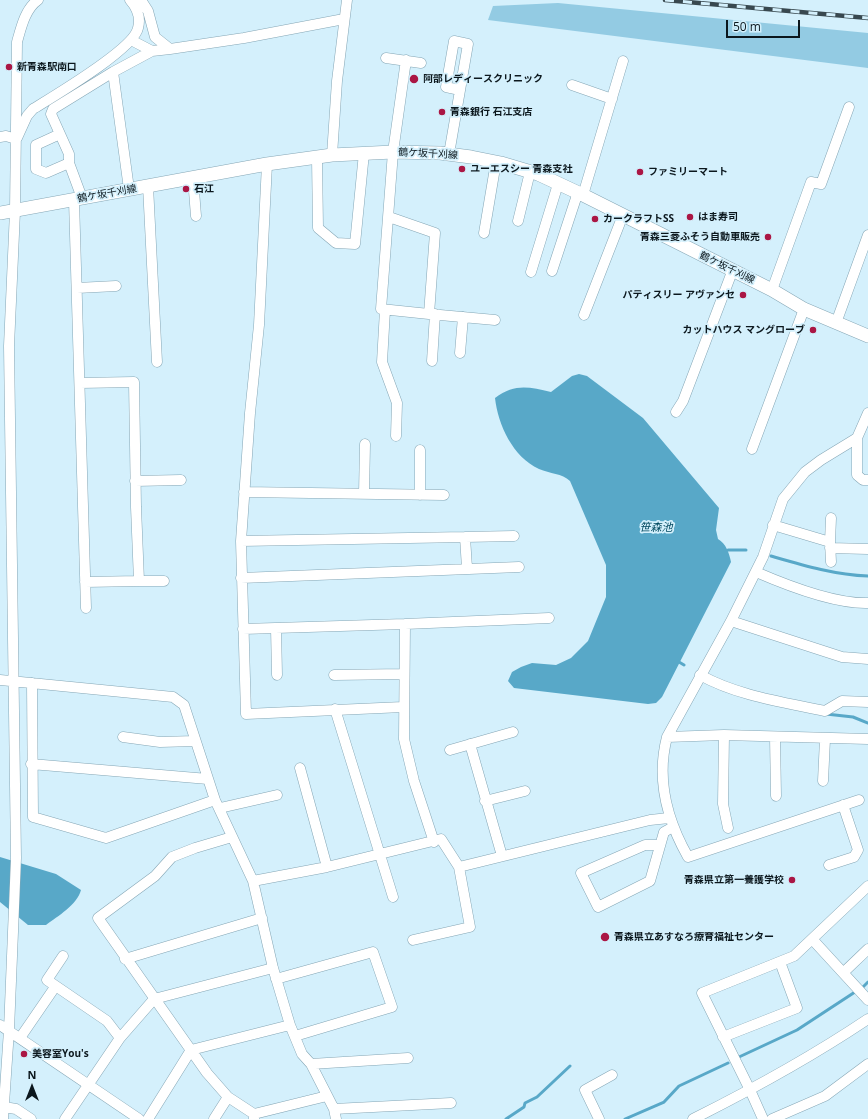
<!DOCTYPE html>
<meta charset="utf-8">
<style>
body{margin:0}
#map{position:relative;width:868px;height:1119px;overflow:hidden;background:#d4f0fc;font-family:"Open Sans",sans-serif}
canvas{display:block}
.north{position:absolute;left:12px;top:1067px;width:40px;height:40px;-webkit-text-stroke:3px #d4f0fc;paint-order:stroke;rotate:0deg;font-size:11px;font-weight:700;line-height:16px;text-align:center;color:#0b171d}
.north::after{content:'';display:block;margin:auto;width:14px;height:18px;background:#0b171d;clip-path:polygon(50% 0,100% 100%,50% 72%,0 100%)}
.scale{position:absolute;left:726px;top:20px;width:74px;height:18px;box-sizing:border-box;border:2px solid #0b171d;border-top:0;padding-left:5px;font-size:12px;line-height:14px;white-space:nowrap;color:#0b171d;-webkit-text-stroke:3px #d4f0fc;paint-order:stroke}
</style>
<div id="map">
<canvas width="868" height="1119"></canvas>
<div class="north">N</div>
<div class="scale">50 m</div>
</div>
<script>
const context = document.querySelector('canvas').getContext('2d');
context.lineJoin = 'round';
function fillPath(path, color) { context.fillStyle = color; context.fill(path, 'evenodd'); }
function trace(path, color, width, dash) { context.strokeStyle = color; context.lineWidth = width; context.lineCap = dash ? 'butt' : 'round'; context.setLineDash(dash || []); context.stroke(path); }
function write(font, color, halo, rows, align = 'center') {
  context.font = font + ' "Open Sans","Noto Sans JP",sans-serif'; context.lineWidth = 3.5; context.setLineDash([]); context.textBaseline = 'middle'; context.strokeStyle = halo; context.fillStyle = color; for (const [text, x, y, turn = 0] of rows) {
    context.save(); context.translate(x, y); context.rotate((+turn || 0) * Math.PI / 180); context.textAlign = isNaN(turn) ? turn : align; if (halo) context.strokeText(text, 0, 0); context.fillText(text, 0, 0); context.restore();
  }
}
const green = new Path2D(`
 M558,3l310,30v35l-380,-48 5,-14z`);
const water = new Path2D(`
 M579,374l8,2 56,42 76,90 -3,22 2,9c8,5 11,13 13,23l-69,135 -6,6 -8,1 -134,-16 -6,-7 4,-9 9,-5 11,-4 24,2 15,-7 17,-17 18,-44v-32l-36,-84c-8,-8 -20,-7 -31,-12 -26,-12 -41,-44 -44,-71 20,-15 34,-11 56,-6l21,-16z
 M0,857l56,17 25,16c-4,15 -23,26 -35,35h-18l-28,-23z`);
const stream = new Path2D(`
 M728,550h18
 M771,556c31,9 64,19 97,20
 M679,662l5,3
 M826,714l27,3 15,6
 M863,987l5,-5
 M739,1057l58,-27 58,-38
 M506,1119l18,-12 1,-4 12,-6 33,-31
 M625,1119l39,-17 15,-16 49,-23`);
const minor = new Path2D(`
 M141,0l7,11 7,26 15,12
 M131,40l21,11 18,-2 74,-11 100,-19
 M386,58l35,5
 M572,85l40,14
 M60,134l-24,11v24l10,4 23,-10
 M0,137l6,-1 10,3
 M17,138l10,-22 6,-7c21,-13 101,-60 105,-81 3,-11 -1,-20 -8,-28
 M449,154l19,-110 -14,-3 -8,46 14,3
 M332,155l5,-74 10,-81
 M317,158l1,70 18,15 19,1 9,-91
 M267,164l-8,161 -9,88 -9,128 5,173 157,-7
 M193,178l3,38
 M148,186l9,176
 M129,189l-16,-117 39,-21
 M583,195l40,-134
 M82,198l-13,-35v-9l-18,-40 2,-5 60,-37
 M74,200l12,408
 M389,217l46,16 -6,81 -48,-5 12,-157 13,-92
 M518,221l12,-49
 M484,233l12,-71
 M552,271l26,-79
 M531,272l27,-88
 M77,288l39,-2
 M772,290l39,-108 10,2 28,-77
 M385,310l-3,52 15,41 -1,33
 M429,314l66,6
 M584,315l39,-100
 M836,323l32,-88
 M460,353l3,-36
 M432,361l3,-47
 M80,383l54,-1 2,125 3,74 -54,1
 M676,412l7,-11 49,-129
 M857,438v37l6,5h5
 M752,449l52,-140
 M420,450v45
 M135,481l46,-1
 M244,492l200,3
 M364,494l1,-50
 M773,525l57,17 1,20
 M465,537l49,-1
 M241,541l224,-4 2,31
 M830,542l1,-24
 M830,548l38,1
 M756,572c30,13 79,32 112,31
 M241,578l278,-11
 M139,581h25
 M731,621l111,36 26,2
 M405,624l144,-6
 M276,628l1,47
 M243,629l162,-5 -1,115 10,42 20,61
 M334,675l70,-1
 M700,675c38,21 83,27 125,36l17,-10 26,1
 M0,680l173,17 11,8 31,95 38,81 20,87 17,57 12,29 9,10 23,45 2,10
 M32,683l1,134 73,21 109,-38
 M335,709l58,188
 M724,735l-1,69 5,24
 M123,737l37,5 35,-1
 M667,737l57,-2 144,4
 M775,737l1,59
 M470,744l32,112
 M450,750l63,-18
 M31,764l177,15
 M300,768l27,99
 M823,781l2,-42
 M859,800l-171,57c-21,-37 -32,-78 -21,-120l64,-116 32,-64 20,-58 22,-27 16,-12 36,-22 11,-25
 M485,801l40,-10
 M220,808l57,-13
 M232,837l-37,11 -23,9 -17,19 -57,42 109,155 21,24 26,17v5
 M660,845h-15l-64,28 17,34 52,-26 14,-49 9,-5
 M829,865l25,-8 4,-7 -15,-45
 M253,881l74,-14 114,-28 18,28 191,-47 19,-2
 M812,939l56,61
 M413,940l57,-13 -11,-60
 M63,956l-16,24 60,41 13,17
 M125,959l137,-41
 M844,972l24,-23
 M276,979l97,-27 19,55 -97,29
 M0,1025l139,94
 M723,1037l74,-29 -17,-46
 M20,1038l35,-51
 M311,1064l97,-6
 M4,1107l12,2 15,10
 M334,1109l117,-6
 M254,1114l73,-18
 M3,1119l6,-89 7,-172 -7,-512 6,-135 2,-169c4,-14 8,-33 21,-42
 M65,1119l55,-81 34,-39 119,-31
 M148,1119l43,-69 99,-25
 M214,1119l14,-22
 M599,1119l-14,-29 27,-15
 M693,1119c62,-31 117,-61 175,-100
 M763,1119l-13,-29 -48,-97 92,-37 74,-70
 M772,1119l53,-23 43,-32`);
const major = new Path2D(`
 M0,213l267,-49 65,-9 61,-3 47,1 31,4 30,6 37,11 45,21 189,95 32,19 64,27`);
const rail = new Path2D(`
 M665,0l203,18`);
const markers = [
 [9,67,4,"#aa1644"],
 [414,79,5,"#aa1644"],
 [442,112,4,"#aa1644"],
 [462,169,4,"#aa1644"],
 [640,172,4,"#aa1644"],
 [186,189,4,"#aa1644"],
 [690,217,4,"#aa1644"],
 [595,219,4,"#aa1644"],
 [768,237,4,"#aa1644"],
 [743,295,4,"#aa1644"],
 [813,330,4,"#aa1644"],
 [792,880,4,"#aa1644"],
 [605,937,5,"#aa1644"],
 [24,1054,4,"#aa1644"]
];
const poiNames = [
 ["新青森駅南口",17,67],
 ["阿部レディースクリニック",423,79],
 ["青森銀行 石江支店",450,112],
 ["ユーエスシー 青森支社",470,169],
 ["ファミリーマート",648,172],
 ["石江",194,189],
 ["はま寿司",698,217],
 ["カークラフトSS",603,219],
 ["青森三菱ふそう自動車販売",760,237,"right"],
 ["パティスリー アヴァンセ",735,295,"right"],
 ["カットハウス マングローブ",805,330,"right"],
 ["青森県立第一養護学校",784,880,"right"],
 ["青森県立あすなろ療育福祉センター",614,937],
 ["美容室You's",32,1054]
];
const streetNames = [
 ["鶴ケ坂千刈線",428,154,3],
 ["鶴ケ坂千刈線",107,194,-10],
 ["鶴ケ坂千刈線",727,268,26]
];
const waterNames = [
 ["笹森池",656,528]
];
fillPath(green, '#93cbe3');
fillPath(water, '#58a8c8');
trace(stream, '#58a8c8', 3);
trace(minor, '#85a6b5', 11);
trace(major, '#85a6b5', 14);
trace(minor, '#fff', 10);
trace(major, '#fff', 13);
trace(rail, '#38484f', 4.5);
trace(rail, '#d4f0fc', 3, [9]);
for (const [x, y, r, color] of markers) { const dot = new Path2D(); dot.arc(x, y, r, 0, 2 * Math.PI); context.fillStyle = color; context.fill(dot); trace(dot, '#d4f0fc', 1.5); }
write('bold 10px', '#0b171d', '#d4f0fc', poiNames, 'left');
write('10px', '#0b171d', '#d4f0fc', streetNames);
write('italic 11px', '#00485f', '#d4f0fc', waterNames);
</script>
